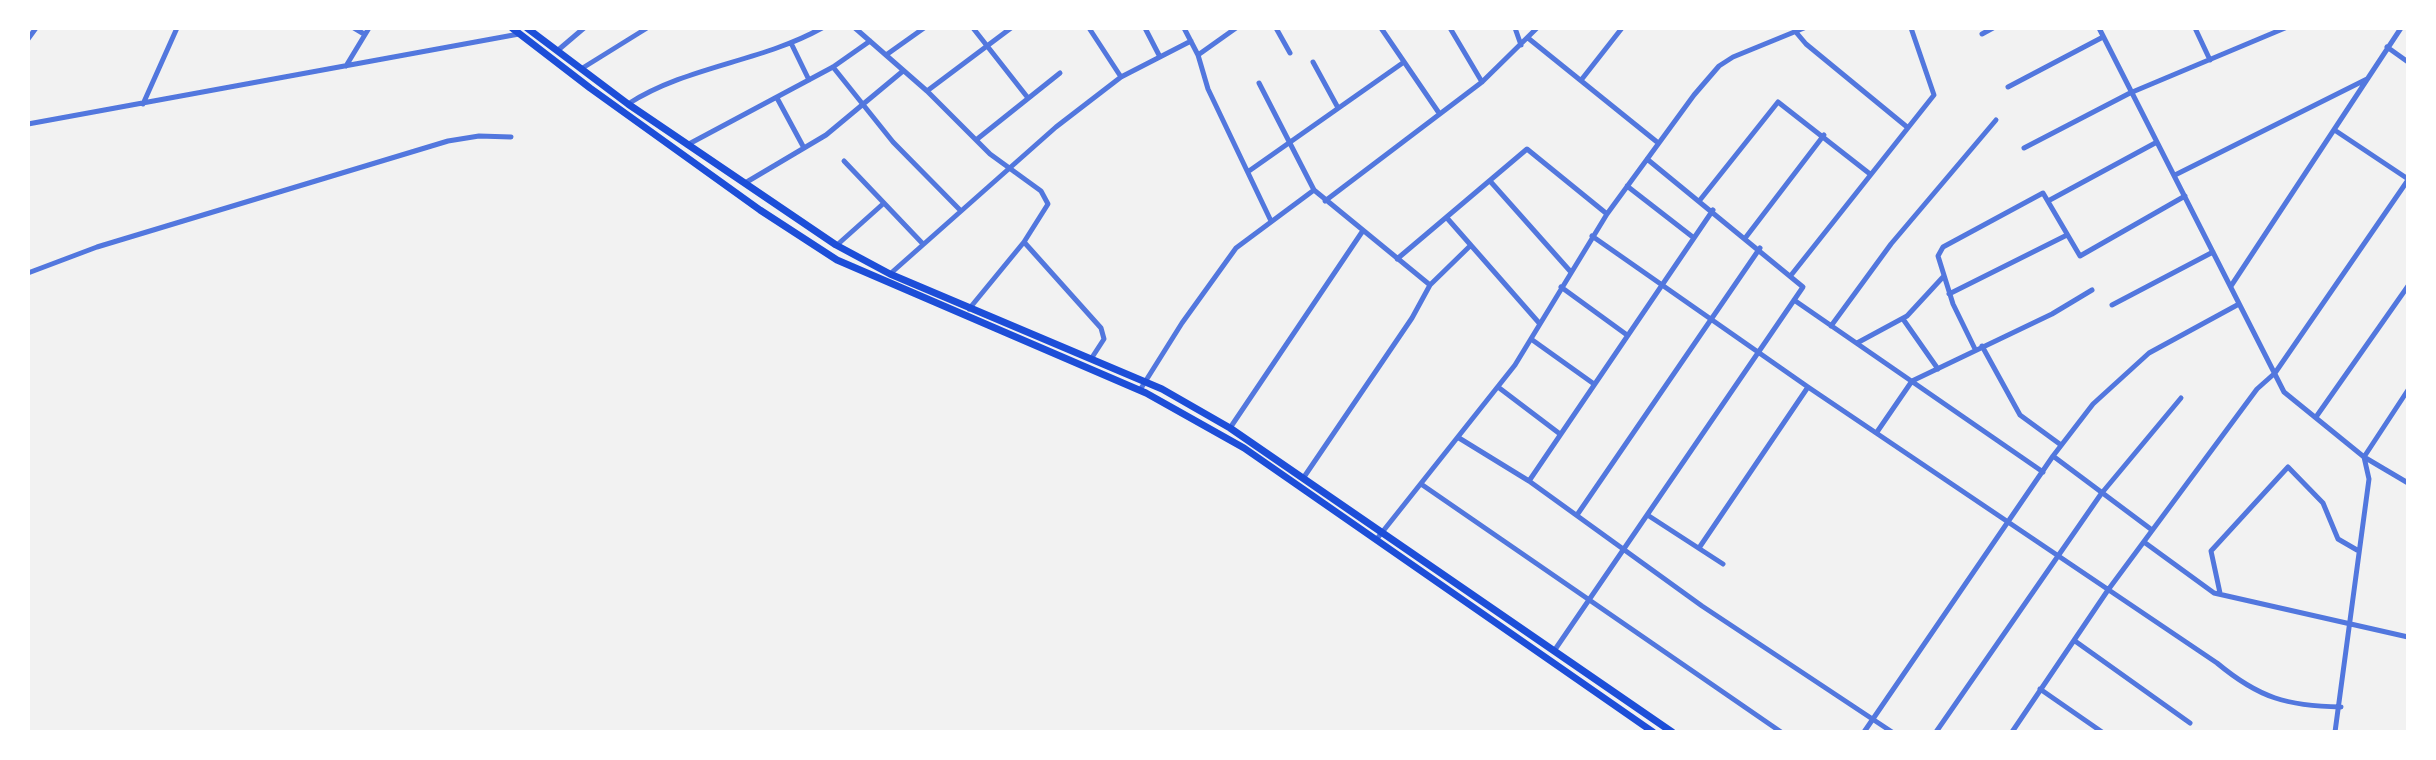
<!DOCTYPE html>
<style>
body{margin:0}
#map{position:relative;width:2436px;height:760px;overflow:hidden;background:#f2f2f2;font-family:Barlow,sans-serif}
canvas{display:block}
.frame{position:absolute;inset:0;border:30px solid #fff;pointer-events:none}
</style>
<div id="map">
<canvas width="2436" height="760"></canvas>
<div class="frame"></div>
</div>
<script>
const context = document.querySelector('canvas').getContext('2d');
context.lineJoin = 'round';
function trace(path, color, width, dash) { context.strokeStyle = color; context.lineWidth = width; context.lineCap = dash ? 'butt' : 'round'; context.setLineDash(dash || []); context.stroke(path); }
const minor = new Path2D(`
 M354,28l10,6
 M855,28l72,63 63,63 51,37 7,13 -24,38 -55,67
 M973,28l55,70
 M1089,28l32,49
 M1145,28l15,29
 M1184,28l14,27 10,34 63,132
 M1276,28l14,25
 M1381,28l58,85
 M1450,28l32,54
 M1515,28l6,17
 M2099,28l185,364 80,65 44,26
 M2195,28l15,32
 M1795,31l11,13 101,83
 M1982,34l11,-6
 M1528,38l129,104
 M28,39l8,-11
 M791,43l18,37
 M2387,47l21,15
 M557,51l27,-23
 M886,55l38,-27
 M1198,55l38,-27
 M1313,62l24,44
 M346,66l23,-38
 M833,67l60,75 68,69
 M581,69l66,-41
 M1582,79l40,-51
 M1259,83l55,107 116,95
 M2008,87l95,-50
 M927,91l84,-63
 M777,98l27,50
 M143,104l34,-76
 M628,104c59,-38 133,-42 194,-76
 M28,124l491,-90
 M2336,131l72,48
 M976,140l84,-67
 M687,145l146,-78 37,-26
 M2024,148l106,-55 155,-65
 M844,161l79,83
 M1249,171l155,-109
 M2175,175l192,-96
 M1490,181l80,90
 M745,183l81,-48 77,-64
 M1627,186l67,52
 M1700,200l78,-98 92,72
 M1325,201l157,-119 55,-54
 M2048,201l109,-59
 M1447,218l93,106
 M1592,236l216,151 409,276c42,35 70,43 124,44
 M1746,237l78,-102
 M1024,242l77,86 3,11 -13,20
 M837,245l47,-42
 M1397,259l130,-110 80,65
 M28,273l69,-26 351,-106 31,-5 32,1
 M890,274l166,-147 65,-50 70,-36
 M1792,274l142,-179 -23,-67
 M2231,286l170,-258
 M1561,287l66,48
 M1949,294l118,-59
 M1794,300l249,172
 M2112,305l101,-53
 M1903,319l35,50
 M1831,326l60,-82 105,-124
 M1531,339l63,45
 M1857,343l50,-27 36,-39
 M1982,346l38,69 41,30
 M1975,349l-22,-45 -15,-48 5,-9 100,-54 37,63 105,-60
 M1498,387l62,47
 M1140,390l42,-67 54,-75 78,-58
 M2316,417l92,-131
 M1230,428l132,-196
 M1877,432l35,-51 140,-67 40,-24
 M1459,438l70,43 173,125 190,126
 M2053,456l99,74
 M1304,477l108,-159 18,-33 40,-39
 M1529,481l184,-271
 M1421,484l360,248
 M1577,515l183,-267
 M1649,516l74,48
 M1376,540l139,-175 92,-151 87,-119 25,-29 14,-9 71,-29
 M2144,542l70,51 194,44
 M1699,548l109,-161
 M2220,593l-9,-42 77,-84 35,36 15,36 19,11
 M2075,641l115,82
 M1554,651l249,-364 -156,-128
 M2040,689l62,43
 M1864,732l189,-276 40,-52 56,-51 90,-49
 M1936,732l165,-238 80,-96
 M2012,732l96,-142 149,-201 18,-16 133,-193
 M2335,732l34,-253 -5,-22 44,-67`);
const secondary = new Path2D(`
 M512,28l78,60 170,122 77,50 309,133 98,55 409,284
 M527,28l101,76 208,141 54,29 272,115 68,39 442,304`);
trace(minor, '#5277de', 5);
trace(secondary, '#1d4ed8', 7);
</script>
